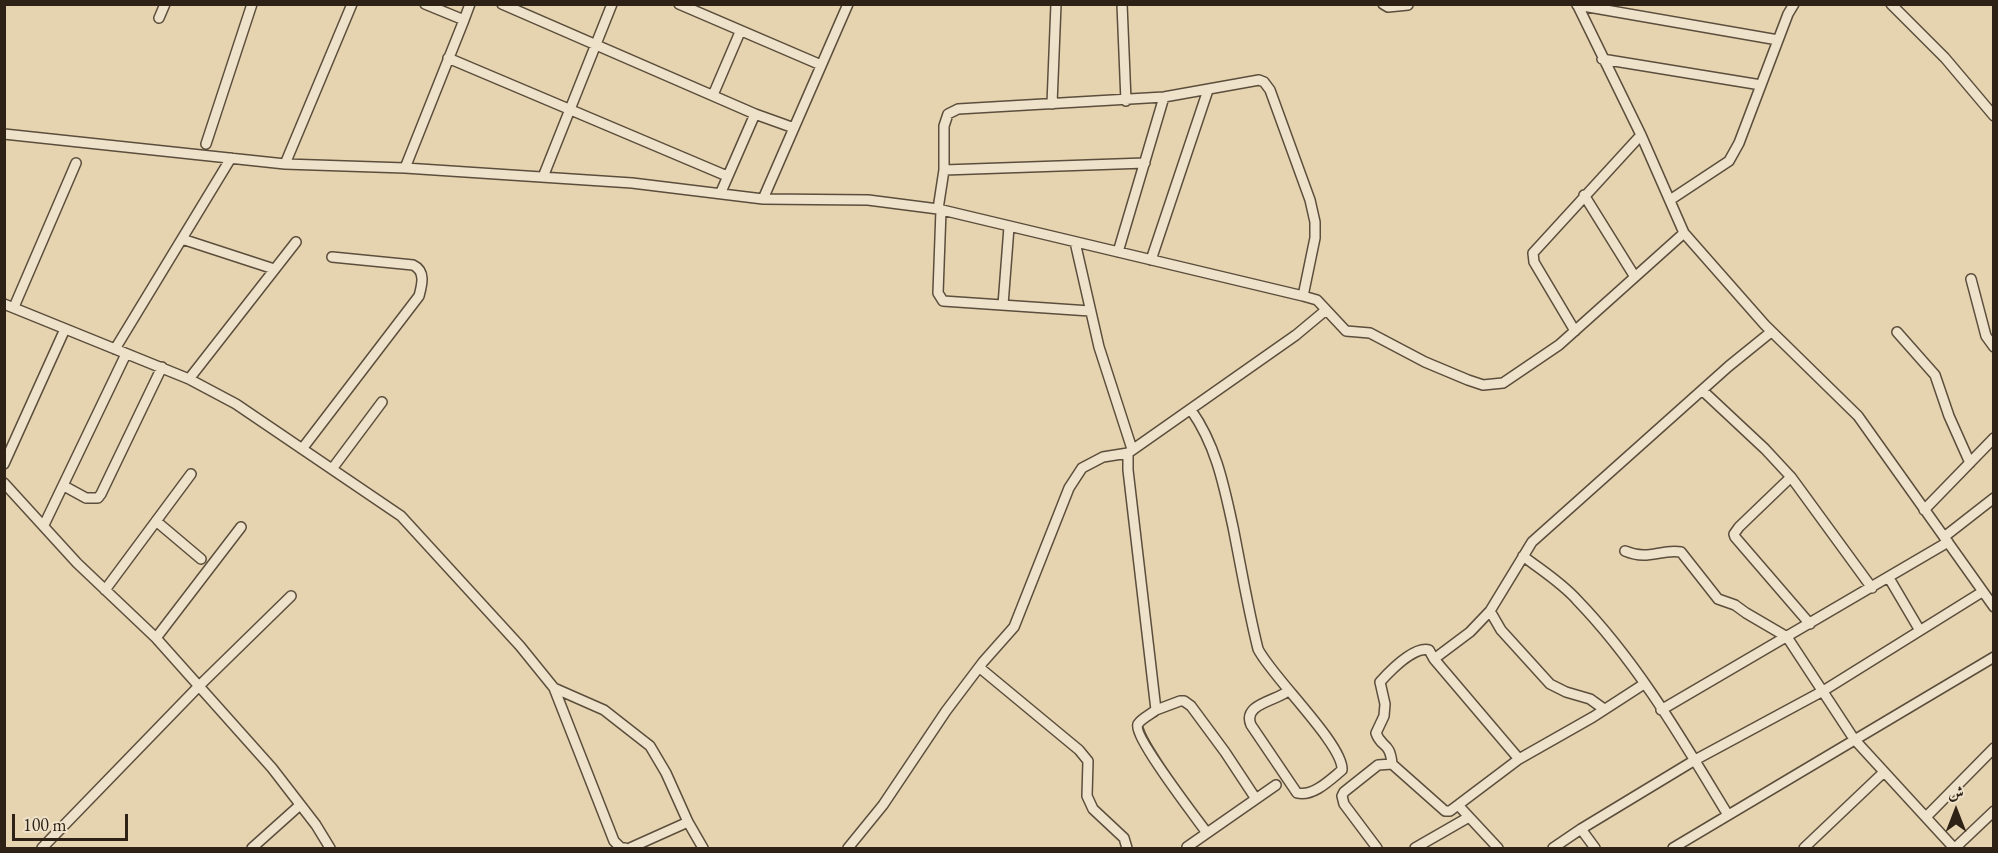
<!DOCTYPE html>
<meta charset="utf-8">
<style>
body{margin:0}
#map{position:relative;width:1998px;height:853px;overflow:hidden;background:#e6d3af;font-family:"EB Garamond",Amiri,serif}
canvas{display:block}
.frame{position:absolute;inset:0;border:6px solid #2d2215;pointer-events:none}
.north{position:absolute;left:1926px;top:781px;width:60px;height:60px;-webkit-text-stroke:4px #efe2cb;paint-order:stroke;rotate:0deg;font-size:16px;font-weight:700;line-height:24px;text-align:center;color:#2d2215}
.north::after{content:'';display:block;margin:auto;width:21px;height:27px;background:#2d2215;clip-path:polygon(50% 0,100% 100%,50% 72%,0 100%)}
.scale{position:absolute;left:12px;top:814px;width:116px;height:27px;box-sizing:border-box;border:3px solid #2d2215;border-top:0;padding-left:8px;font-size:18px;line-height:21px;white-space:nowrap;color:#2d2215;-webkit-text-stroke:4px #efe2cb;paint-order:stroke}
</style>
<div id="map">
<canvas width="1998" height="853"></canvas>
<div class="frame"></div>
<div class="north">ش</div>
<div class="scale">100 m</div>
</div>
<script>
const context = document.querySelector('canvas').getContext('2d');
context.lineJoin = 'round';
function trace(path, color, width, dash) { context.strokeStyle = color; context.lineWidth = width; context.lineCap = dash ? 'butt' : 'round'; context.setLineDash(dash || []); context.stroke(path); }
const street = new Path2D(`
 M425,4l39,16 6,-16
 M502,4l253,110 39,14
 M679,4l142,61
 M1122,4l4,97
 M1383,4l5,3 20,-2
 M1577,4l64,131 43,98 81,92 93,91 136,191
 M1891,4l54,54 49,58
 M1577,5l201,35
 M159,18l6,-14
 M464,20l-59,148 227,15 131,16 85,-195
 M448,58l279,118
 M1602,59l159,26
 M713,95l27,-63
 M1052,104l4,-100
 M4,134l281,30 120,4
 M206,144l46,-140
 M285,164l67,-160
 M944,170l201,-7
 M543,177l69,-173
 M721,192l34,-78
 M1584,195l51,82
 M763,199l105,1 70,9 365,87 14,4 29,31 24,2 55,29 43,18 15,5 20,-2 56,-38 125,-112
 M1670,200l59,-39 10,-18 49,-129 6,-10
 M938,209l6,-39v-44l4,-12 10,-5 206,-12 95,-17 5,2 6,8 40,110 5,22v16l-12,58
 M941,210l-3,83 5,8 147,10
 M182,239l92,30
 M1075,242l24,105 33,102
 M1118,252l46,-155
 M1151,260l57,-170
 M1971,279l15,57 8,11
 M4,304l185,75 47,25 165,112 119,130 34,42 60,153 7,7h4
 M1003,305l6,-78
 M14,307l62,-144
 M1575,331l-41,-69 -1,-9 108,-118
 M1897,332l38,43 14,41 21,47
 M115,349l116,-191
 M189,379l107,-137
 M1703,391l62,58 26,28 81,111
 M1191,410c25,35 33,76 42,117 8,40 15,82 25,122 13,27 86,96 84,121 -12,10 -29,27 -45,23l-46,-68c-9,-21 25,-24 37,-34
 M302,449l117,-153c3,-11 7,-25 -6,-31l-81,-8
 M4,464l61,-135
 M332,469l50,-67
 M1791,477l-52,50 -5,7 1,3 75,87
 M4,483l73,80 79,75 116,130 44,57 14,23
 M64,486l22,12h12l3,-4 61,-127
 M1924,510l70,-72
 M156,521l45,38
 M44,525l82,-171
 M1944,537l50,-39
 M1625,551c24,10 34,-2 56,1l37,47 17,6 11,8 41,24 67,102 100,109
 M1523,556c18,14 39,27 54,44 61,63 106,141 151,215
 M1889,578l30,51
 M105,590l86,-116
 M1490,611l-20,21 -36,27 85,100
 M156,638l85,-111
 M980,668l99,82 9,11 -1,35 6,13 31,29 3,10
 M554,688l50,22 46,36 16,27 22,49 15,26
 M1604,709l-14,-10 -24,-7 -16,-8 -49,-54 -11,-19 42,-69 197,-176 42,-34
 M1156,710l24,-9h4l7,5 34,46 31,47
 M1661,710l287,-168
 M1392,764c-2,-23 -11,-16 -16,-31l8,-17 1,-12 -5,-22c10,-11 34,-36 49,-32l5,9
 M1926,817l68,-69
 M1581,829l114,-69 128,-69 159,-99
 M1207,833c-10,-14 -75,-98 -69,-109 3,-5 13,-10 18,-14l-28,-240v-17l168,-118 30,-25
 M1187,847l89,-62
 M42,848l157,-162 92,-90
 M252,848l48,-43
 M630,848l58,-26
 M848,848l35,-43 63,-94 37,-49 31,-35 55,-139 13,-20 21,-11 25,-4
 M1377,848l-33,-44 -2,-8 2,-4 34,-27 14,-1 53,47h5l8,-6
 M1415,848l54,-31
 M1498,848l-40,-43 61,-46 74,-42 51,-33
 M1553,848l28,-19 14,19
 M1673,848l321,-191
 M1804,848l80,-76
 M1955,848l39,-37`);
trace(street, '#5b4e3c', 12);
trace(street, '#efe2cb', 9);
</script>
